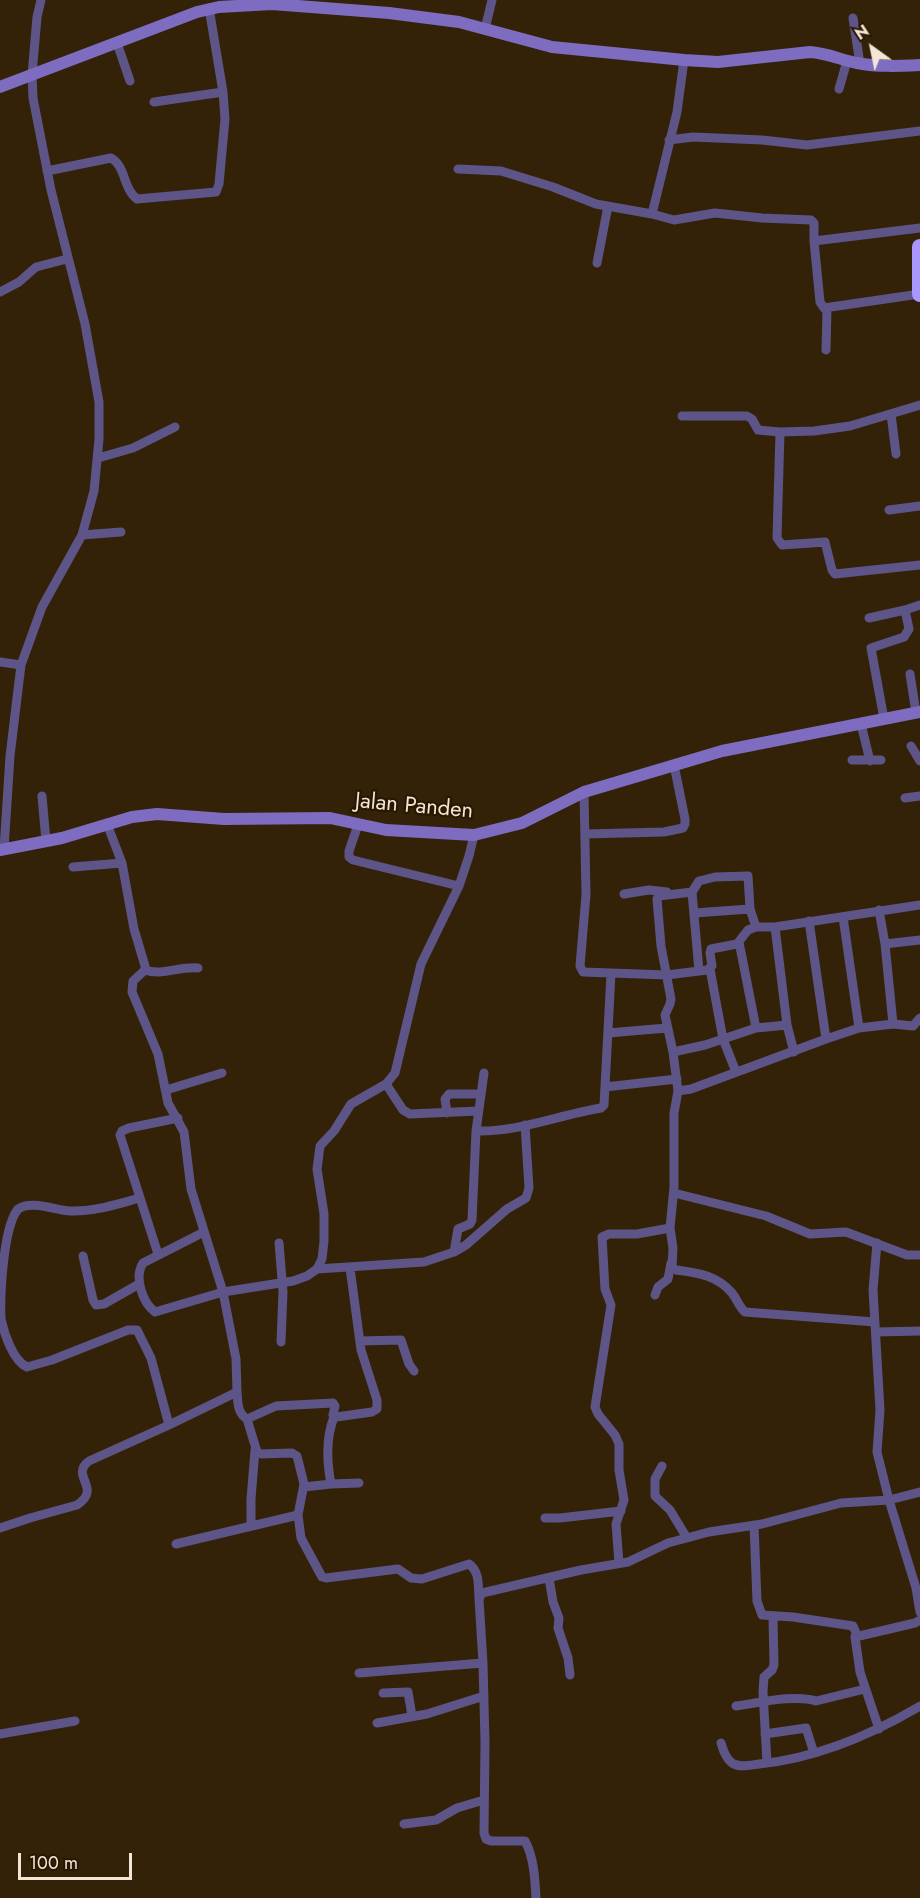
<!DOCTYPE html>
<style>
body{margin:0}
#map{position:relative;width:920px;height:1898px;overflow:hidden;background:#332207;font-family:Jost,sans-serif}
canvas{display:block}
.north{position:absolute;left:842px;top:18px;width:60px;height:60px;-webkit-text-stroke:4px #291800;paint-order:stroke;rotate:327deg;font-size:16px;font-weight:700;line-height:24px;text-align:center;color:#f2e6d7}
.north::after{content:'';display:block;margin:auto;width:21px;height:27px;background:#f2e6d7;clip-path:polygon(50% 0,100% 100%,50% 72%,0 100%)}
.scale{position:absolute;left:18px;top:1853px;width:114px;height:27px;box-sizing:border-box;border:3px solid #f2e6d7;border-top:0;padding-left:8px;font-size:18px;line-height:21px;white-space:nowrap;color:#f2e6d7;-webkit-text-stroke:4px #291800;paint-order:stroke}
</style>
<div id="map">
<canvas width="920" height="1898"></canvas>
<div class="north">N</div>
<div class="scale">100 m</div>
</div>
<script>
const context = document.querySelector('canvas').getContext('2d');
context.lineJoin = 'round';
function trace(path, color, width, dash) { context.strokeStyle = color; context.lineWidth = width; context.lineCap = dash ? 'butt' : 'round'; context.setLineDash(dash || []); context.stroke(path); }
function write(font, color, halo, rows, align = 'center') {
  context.font = font + ' Jost,sans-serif'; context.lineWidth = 4.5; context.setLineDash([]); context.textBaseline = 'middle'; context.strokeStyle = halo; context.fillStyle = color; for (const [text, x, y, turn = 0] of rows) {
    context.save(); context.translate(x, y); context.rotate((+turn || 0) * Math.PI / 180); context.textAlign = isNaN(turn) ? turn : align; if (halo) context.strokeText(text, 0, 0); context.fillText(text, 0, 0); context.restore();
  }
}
const street = new Path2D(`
 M853,18l7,46
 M485,29l7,-29
 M117,43l13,38
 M839,89l8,-28
 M154,102l69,-10
 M669,140l24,-3 69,3 45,5 113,-14
 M458,169l43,2 52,16 43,17 56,10 22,6 41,-7 47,5 49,2 3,3v18l106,-13
 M47,171l64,-13c15,8 12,31 26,41l79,-7 3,-8 6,-65 -2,-27 -14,-84
 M652,214l25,-102 7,-52
 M814,241l6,61 4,6 96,-14
 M597,263l11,-57
 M0,292l19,-10 17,-15 31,-8
 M826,350l1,-41
 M920,405l-70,21 -36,5 -34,1 -3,106 5,7 43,-3 7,28 3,4 85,-9
 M891,414l5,40
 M682,416h65l5,3 6,11 22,2
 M98,458l35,-10 42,-21
 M889,510l31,-4
 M82,535l39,-3
 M869,618l36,-8
 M0,662l21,3
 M910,674l6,39
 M884,719l-13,-71 33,-11 5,-8 -4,-19 15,-5
 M861,724l9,37
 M911,746l9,15
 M852,760h29
 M584,792l2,103 -6,71 3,6 84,3 40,-5 5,-4 -2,-13 1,-4 26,-5 11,-14 8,-3h19l145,-22
 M42,796l4,45
 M905,798l15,-2
 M358,825l-9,26v6l4,3 106,26
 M585,834l79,-2 19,-4 2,-4v-5l-11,-54
 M4,849l6,-93 11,-91 21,-58 40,-72 12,-44 5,-52v-37l-14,-78 -34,-134 -18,-92 -1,-23 5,-58 4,-17
 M73,867l49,-4
 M692,892l-33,4 -2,3 4,47 10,53 -1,5 -5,11 8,37 5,39 -4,22v74l-4,41 3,20 -1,19 4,3c22,3 41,5 56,23 5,6 7,14 13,19l130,10
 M624,894l25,-4 18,2
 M879,910l6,34 8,80
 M694,913l56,-4
 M843,917l16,111
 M809,921l17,118
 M775,927l12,98 7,27
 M739,942l17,86
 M885,944l35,-4
 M710,969l13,70 13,33
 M145,970c18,6 34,-4 53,-2
 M699,971l-7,-79 7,-11 16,-4 33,-1 2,33 6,18
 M608,1033l59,-5
 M673,1052l32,-7 51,-17 31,-3
 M386,1084l17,26 7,4 68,-3
 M605,1087l72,-8
 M166,1090l56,-17
 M678,1091l13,-2 135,-50 33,-11 34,-4 20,2 7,-8
 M447,1113l-2,-14 4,-5h31
 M476,1131c43,1 83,-16 125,-23l3,-3 7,-131
 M674,1193l92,23 44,18 36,-2 61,23h13
 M140,1198c-23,6 -46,14 -70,13 -16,-1 -38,-11 -52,-2 -15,18 -18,87 -17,110 3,14 12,42 26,48l25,-7 76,-30h9l14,28 18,67
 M204,1232l-61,31c-9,14 -1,39 12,49l68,-20 70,-11 14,-5 10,-7 5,-10 2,-18v-27l-7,-45 3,-23 14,-15 17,-27 35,-20 9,-11 26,-109 38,-78 10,-30 5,-21
 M279,1243l4,49 -2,50
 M877,1243l-4,47 7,120 -3,42 12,48 27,88 4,24
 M454,1252l12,-7 41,-36 19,-11 3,-10 -4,-63
 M158,1254l-38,-119 2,-4 7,-3 49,-10
 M83,1256l10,44 3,5 8,-1 35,-20
 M317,1269l107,-7 30,-10 4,-23 12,-5 2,-4 4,-89 8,-58
 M655,1295l3,-8 10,-8 3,-16
 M876,1332l44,-1
 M360,1341l41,-1 8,24 5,7
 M237,1392c1,10 0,21 10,27l29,-13 57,-3 2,3 -2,9 3,2 36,-5 5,-3v-9l-16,-50 -11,-82
 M334,1417c-8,20 -7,46 -3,67l28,-1
 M247,1419l10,33 4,2 31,-1 5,3 7,28 -6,31 3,23 21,39 4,1 72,-9 13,9 11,1 47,-15c11,8 9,21 10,34
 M662,1466l-7,13v17l15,14 17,28
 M304,1487l27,-3
 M545,1518h15l61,-7
 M754,1525l3,76 5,14 31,2 60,9 4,9
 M251,1526v-27l4,-49
 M0,1528l30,-10 47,-13c26,-17 -8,-29 12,-44l80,-36 68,-33 -1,-33 -13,-67 -32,-103 -7,-57 -16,-29 -10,-49 -26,-62 1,-11 12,-11v-4l-11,-37 -12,-66 -15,-39
 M176,1544l122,-29
 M619,1563l-3,-39 8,-24 -5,-30v-26l-4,-9 -17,-21 -3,-7 16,-102 -6,-16 -3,-52 7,-3h28l33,-6
 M549,1578l4,24 6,16 -1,10 10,30 2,17
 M359,1673l124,-10
 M383,1693l25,-1 4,24
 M736,1706c22,-3 59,-12 80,-5l49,-12
 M377,1723l50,-9 57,-18
 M879,1729l-19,-57 -5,-35 60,-14 5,-3
 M0,1734l75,-13
 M765,1734l41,-6 8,25
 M721,1743c2,7 5,16 11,20 7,5 19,2 27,1 58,-6 112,-29 161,-58
 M767,1763l-4,-71 1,-15 8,-7 2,-5 -1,-48
 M404,1824l32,-4 21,-12 27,-8
 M536,1898c-1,-18 -2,-41 -11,-57h-34l-5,-2 -2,-6 1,-91 -2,-79 -4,-64 3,-6 99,-23 47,-8 40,-19 41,-11 53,-8 79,-21 48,-3 31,-8`);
const secondary = new Path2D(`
 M0,87l197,-75 22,-5 53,-3 117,9 70,9 93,25 132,13 34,2 92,-10c17,1 31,8 47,11 21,4 42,3 63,2
 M0,850l62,-12 70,-21 25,-3 67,5 106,-1 56,12 88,5 48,-12 62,-31 138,-41 198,-39`);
const highway = new Path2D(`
 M920,247v47`);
const streetNames = [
 ["Jalan Panden",414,807,5]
];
trace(street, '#5d5488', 9);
trace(secondary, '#7d6cc0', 12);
trace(highway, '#aa97fe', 16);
write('22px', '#f2e6d7', '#291800', streetNames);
</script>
